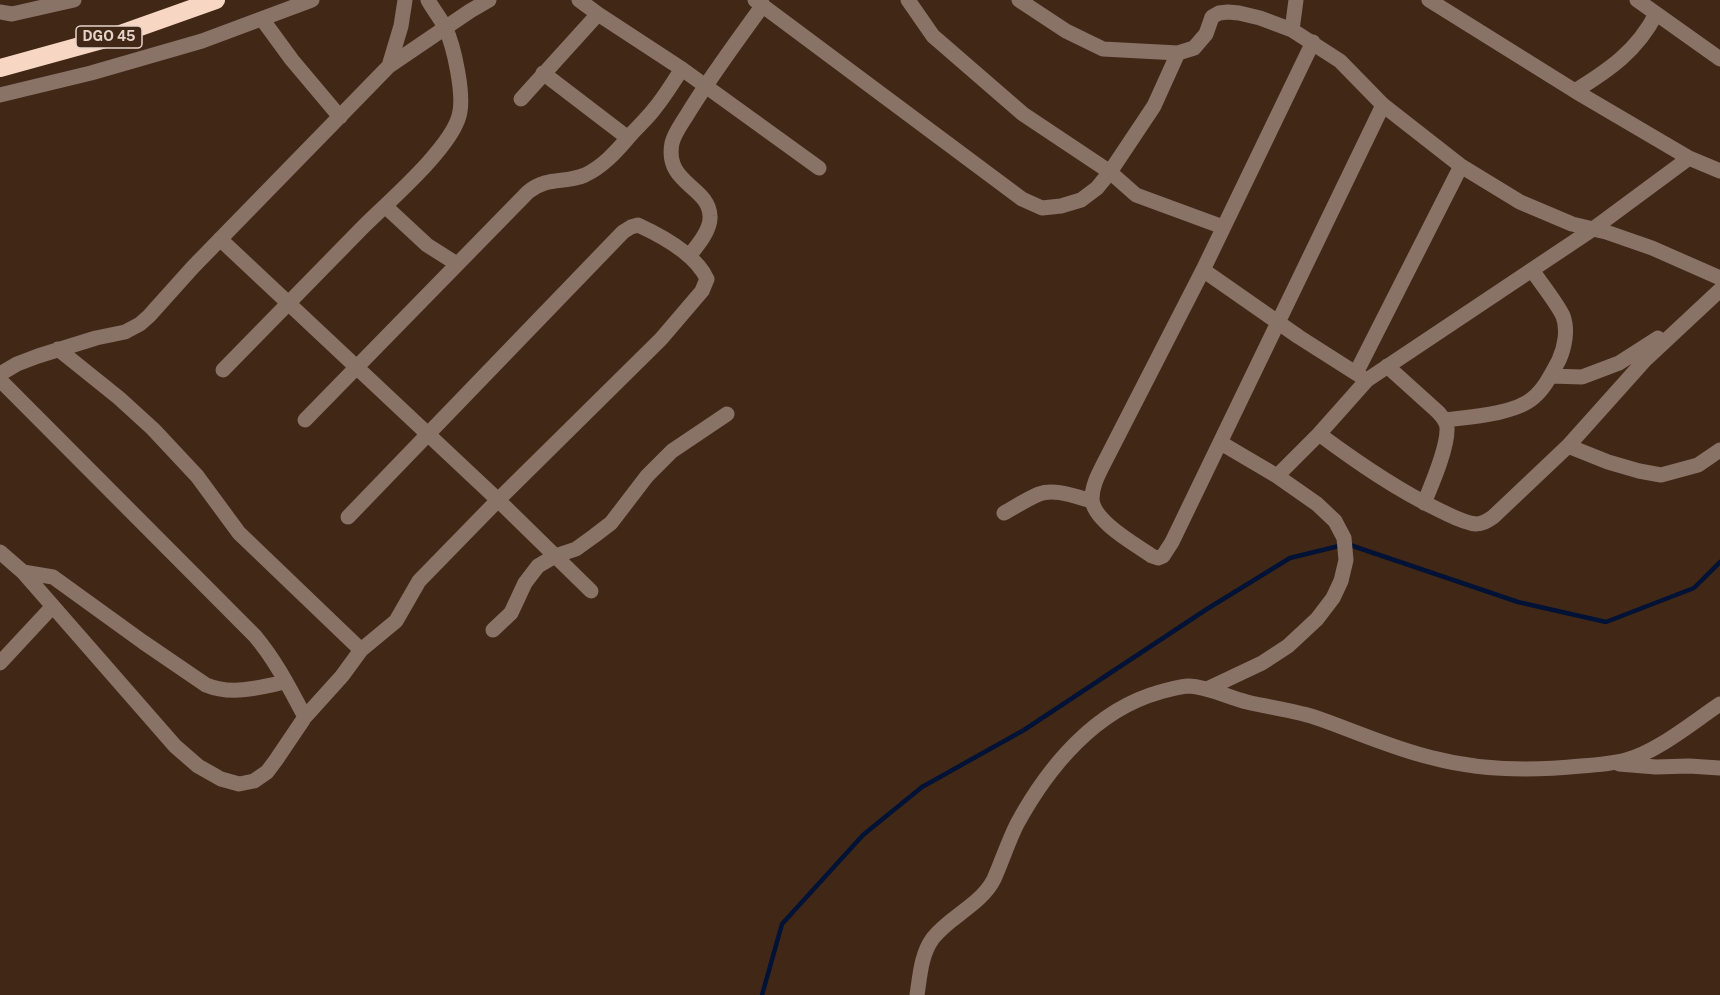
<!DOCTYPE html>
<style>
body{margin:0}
canvas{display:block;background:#412716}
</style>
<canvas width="1720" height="995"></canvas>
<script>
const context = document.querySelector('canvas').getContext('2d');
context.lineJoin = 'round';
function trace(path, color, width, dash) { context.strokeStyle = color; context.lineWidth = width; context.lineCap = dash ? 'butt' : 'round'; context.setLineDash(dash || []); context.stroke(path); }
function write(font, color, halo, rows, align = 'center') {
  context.font = font + ' "Public Sans",sans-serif'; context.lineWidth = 6; context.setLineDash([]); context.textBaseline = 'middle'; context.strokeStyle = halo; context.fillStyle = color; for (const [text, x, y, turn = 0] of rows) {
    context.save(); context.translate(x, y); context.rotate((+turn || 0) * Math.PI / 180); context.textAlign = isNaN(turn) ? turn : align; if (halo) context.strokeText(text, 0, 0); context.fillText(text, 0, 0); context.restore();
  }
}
const stream = new Path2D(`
 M762,995l20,-71 81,-89 59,-48 102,-57 183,-121 83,-51 57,-14 171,58 88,20 88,-34 26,-26`);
const minor = new Path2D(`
 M579,0l19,14 84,55 137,99
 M755,0l267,199 20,9 19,-2 20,-6 16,-12 13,-16 44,-66 24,-53
 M908,0l25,36 90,78 87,58 26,23 87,32
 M1019,0l47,31 37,18 75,4 16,-5 12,-14 6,-17 7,-4 9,-1 11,1 21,5 32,12 48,31 43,44 78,61 59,36 52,22 34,8 46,16 68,30
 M1429,0l146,91 114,67 31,13
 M1637,0l83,59
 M0,12l12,2 62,-14
 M262,19l30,41 48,57
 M1292,30l4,-30
 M1313,42l-110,228 -101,197c-5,10 -10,20 -10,32 1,22 43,45 60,57l6,2 5,-2 9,-14 211,-437
 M389,66l12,-40 4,-26
 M543,73l85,65
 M1575,91c34,-21 62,-40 81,-77
 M0,95l91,-22 111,-32 110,-41
 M521,99l77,-85
 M385,206l42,39 30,19
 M220,239l278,261 93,91
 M689,256c8,-10 22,-26 21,-40 -1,-30 -46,-32 -38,-73 2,-9 10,-20 15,-28 23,-38 50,-74 76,-110
 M1203,270l96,67 66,42
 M58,349l61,49 34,31 44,47 42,57 122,117
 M1387,366l51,46c4,5 9,9 9,16 1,19 -15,56 -23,75
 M223,370c47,-48 94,-96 141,-144 25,-25 86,-77 95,-110 6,-20 -5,-70 -14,-89 -5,-9 -12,-18 -17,-27
 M1356,373l105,-207
 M0,374l17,-10 21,-8 58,-18 29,-6 15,-8 9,-8 44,-49 196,-201 81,-55 19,-11
 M1551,376l31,1 37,-14 39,-25
 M3,383l252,253c21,25 35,53 50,81
 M305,420l223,-228c20,-16 36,-8 57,-17 17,-8 30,-22 42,-36 9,-11 20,-20 28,-31 10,-12 18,-26 27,-39
 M1445,420c24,-3 70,-6 88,-22 12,-10 19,-25 26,-38 6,-13 9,-31 4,-44 -6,-13 -23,-34 -31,-46
 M1319,434c39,29 78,56 122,77 11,5 23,12 35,13 7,0 11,-3 17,-7l75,-71 77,-86 75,-70
 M1568,446l40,16 31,9 22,4 37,-10 22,-15
 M1277,476l42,-42 48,-54 226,-151 96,-71
 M1004,513c11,-6 23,-14 35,-19 16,-6 37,3 53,7
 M0,552l23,20 152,174 23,20 23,13 18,5 15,-3 13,-9 9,-12 29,-43 37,-41 19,-26 35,-29 23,-40 79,-81 163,-161 41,-48 5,-12c-11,-24 -45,-43 -69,-54l-7,2 -8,5 -275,285
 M23,572l30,5 90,65 63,43c27,11 53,2 80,-3
 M493,630l18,-17 14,-30 13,-17 17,-10 21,-7 18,-13 17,-13 36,-47 25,-25 55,-37
 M0,663l53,-57
 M1207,689l55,-26 26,-17 29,-27 16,-21 8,-17 5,-21 -2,-22 -9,-17 -18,-17 -40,-28 -56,-33
 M1619,764l37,3 33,-1 31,2
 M917,995c3,-19 4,-41 16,-57 17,-22 48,-33 61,-59 8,-18 14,-37 23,-55 31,-57 78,-114 143,-132 9,-2 20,-6 29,-6 20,1 38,11 58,16 24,6 49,8 73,17 37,13 74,30 113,39 49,13 99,13 148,8 15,-1 30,-2 45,-6 31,-8 67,-38 94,-56`);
const highway = new Path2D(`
 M0,68l109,-30 107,-38`);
const shields = [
 [109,37,66]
];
const shieldNames = [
 ["DGO 45",109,37]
];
trace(stream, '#001235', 4.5);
trace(minor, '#897266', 15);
trace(highway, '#f8d6c4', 18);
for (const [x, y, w] of shields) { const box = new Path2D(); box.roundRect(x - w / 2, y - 11, w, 22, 4.5); context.fillStyle = '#412716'; context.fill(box); trace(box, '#e6d4ca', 1.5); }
write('bold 14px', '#e6d4ca', null, shieldNames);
</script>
